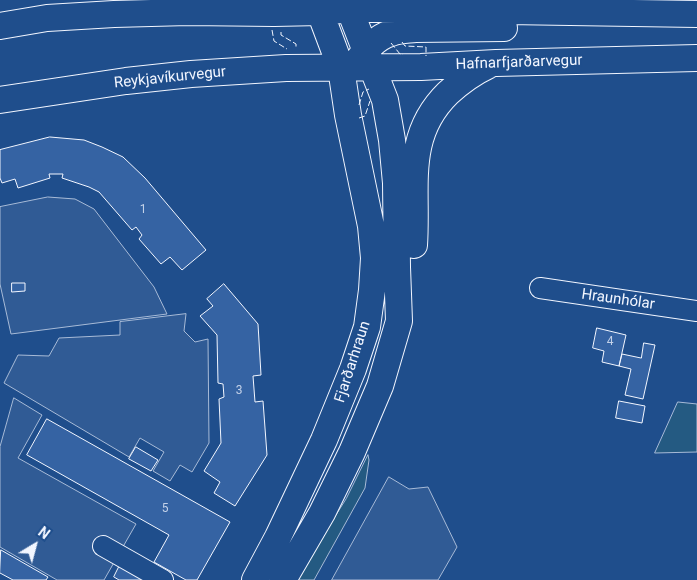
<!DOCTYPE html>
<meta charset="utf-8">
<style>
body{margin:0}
#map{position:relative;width:697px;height:580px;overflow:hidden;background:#1f4e8c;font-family:Roboto,sans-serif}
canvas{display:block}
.north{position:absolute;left:10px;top:520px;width:50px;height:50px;-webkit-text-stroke:4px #1f4e8c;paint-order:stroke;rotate:37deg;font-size:14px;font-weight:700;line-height:20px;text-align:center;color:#f2f6ff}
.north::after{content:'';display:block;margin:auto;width:18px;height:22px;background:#f2f6ff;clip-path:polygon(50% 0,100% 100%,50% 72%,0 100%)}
</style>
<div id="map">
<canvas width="697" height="580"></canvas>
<div class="north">N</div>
</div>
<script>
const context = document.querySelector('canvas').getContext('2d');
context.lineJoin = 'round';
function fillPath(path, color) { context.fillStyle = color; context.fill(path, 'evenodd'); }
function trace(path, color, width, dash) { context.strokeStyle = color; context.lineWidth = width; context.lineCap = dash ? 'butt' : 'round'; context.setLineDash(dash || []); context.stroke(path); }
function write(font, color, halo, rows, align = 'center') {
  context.font = font + ' Roboto,sans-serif'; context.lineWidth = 4; context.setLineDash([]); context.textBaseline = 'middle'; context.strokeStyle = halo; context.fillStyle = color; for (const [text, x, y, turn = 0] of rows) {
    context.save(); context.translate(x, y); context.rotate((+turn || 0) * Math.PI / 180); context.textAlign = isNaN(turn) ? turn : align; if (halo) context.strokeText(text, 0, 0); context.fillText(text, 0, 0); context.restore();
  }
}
const green = new Path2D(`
 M678,402l19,2v48l-42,1z
 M368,455l1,5 -4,28 -51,92h-19l51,-81z`);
const parking = new Path2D(`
 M48,197l27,2 19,10 60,78 13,27 -156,20 -11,-50v-77z
 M186,314l-2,17 11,11 13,-3 1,104 -17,29 -12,-7 -10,16 -17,-10 11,-19 -24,-14 -11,19 -125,-74 14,-28 31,1 10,-18 61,-3v-13z
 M14,398l28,17 -24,43 118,66 -32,56h-47l-57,-33v-100z
 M389,477l20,12 19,-2 29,60 -19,33h-106z`);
const building = new Path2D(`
 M50,137l34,3 18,7 21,10 22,21 61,72 -24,20 -12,-13 -9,7 -22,-25 3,-4 -6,-8 -4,3 -33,-38 -10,-5 -27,-9 1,-4h-14l1,4 -32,10 -3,-9 -13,4 -2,-5v-28z
 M12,283h13v8l-13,1z
 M224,284l34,40 3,51 -8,1 2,26 8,-1 4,54 -32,51 -21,-13 6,-11 -16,-11 17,-28 -2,-44 5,-2 -1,-13 -5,-1 -1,-48 -17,-19 13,-10 -6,-7z
 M597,328l29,7 -7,31 -17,-4 2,-11 -11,-3z
 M644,343l11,2 -12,54 -18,-4 6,-26 -12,-3 3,-12 19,4z
 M619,401l26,5 -3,17 -26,-5z
 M47,419l183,103 -33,58h-11l-32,-18 15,-27 -142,-80z
 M136,447l22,13 -7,11 -22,-12z
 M1,550l47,27 -2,3h-33l-13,-7z
 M121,563l30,17h-32l-5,-3z`);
const minor = new Path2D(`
 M540,288l157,23
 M103,546l60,34`);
const major = new Path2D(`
 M0,26l47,-8 67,-4 74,-2 86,1 46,-1 30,-3h30l317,5
 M356,64c7,-13 21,-27 35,-31 8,-3 16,-3 24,-4l89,-1
 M0,100l126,-19 65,-7 95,-6 135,-1 75,-4 201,-5
 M414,245c4,-57 -11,-108 34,-152 13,-12 26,-21 41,-28
 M255,580l23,-43 46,-97 29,-71 14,-42 5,-37 2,-32 -3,-32 -23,-111 -7,-47 -21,-56 -6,-12
 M283,580l39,-67 30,-61 28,-66 19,-65 -2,-54 -1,-84 -4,-43 -7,-40 -39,-100`);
const fence = new Path2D(`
 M272,30l2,11 13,8
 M281,32v3l15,9v4
 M402,42l3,4 21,1v9
 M391,43l9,11h3
 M359,105l4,-13 6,-3
 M359,118l6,-2 5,-15`);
const numberNames = [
 ["1",143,210],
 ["4",610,342],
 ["3",239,391],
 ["5",165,509]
];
const streetNames = [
 ["Hafnarfjarðarvegur",519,63,-2],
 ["Reykjavíkurvegur",170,78,-6],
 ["Hraunhólar",618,300,8],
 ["Fjarðarhraun",353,362,-72]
];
fillPath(green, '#245a82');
trace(green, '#a8bbd7', 1);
fillPath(parking, '#305b95');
trace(parking, '#a8bbd7', 1);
fillPath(building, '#3563a3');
trace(building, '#f2f6ff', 1);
trace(minor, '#f2f6ff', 22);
trace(major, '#f2f6ff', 28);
trace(minor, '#1f4e8c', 20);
trace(major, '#1f4e8c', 26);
trace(fence, '#f2f6ff', 1, [6, 2.5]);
write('12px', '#c3d1e8', null, numberNames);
write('15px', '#f2f6ff', '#1f4e8c', streetNames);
</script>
